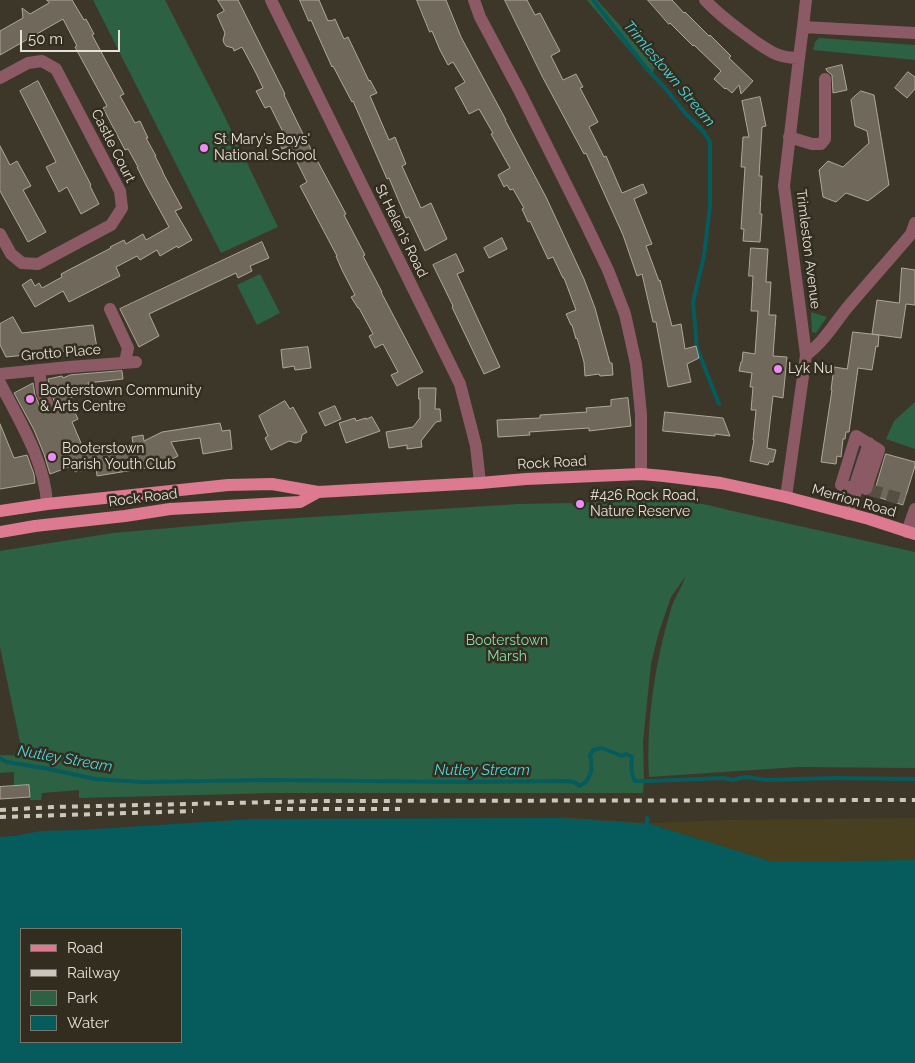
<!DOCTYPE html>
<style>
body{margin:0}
#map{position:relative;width:915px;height:1063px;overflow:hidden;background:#3d372a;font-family:Raleway,sans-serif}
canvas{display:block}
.legend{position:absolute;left:20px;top:928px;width:162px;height:115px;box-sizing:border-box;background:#332d20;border:1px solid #7a756a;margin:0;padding:6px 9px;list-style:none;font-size:15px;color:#e5e1d9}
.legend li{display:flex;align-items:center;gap:10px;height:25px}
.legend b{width:25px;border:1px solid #7a756a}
.scale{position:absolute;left:20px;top:30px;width:100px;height:22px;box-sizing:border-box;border:2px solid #e5e1d9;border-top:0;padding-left:6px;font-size:15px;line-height:18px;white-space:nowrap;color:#e5e1d9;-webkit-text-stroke:4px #332d20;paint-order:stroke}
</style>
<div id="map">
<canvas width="915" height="1063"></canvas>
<ul class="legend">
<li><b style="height:6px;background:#dd7990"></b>Road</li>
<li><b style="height:6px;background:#cbc7be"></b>Railway</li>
<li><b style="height:14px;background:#2c6143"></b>Park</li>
<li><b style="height:14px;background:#065b5c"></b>Water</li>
</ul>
<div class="scale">50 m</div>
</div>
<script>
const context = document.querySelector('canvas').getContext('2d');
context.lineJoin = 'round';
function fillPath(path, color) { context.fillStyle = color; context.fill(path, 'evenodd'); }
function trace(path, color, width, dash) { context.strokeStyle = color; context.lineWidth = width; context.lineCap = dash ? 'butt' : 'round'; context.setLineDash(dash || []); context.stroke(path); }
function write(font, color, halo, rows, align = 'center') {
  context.font = font + ' Raleway,sans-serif'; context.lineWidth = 5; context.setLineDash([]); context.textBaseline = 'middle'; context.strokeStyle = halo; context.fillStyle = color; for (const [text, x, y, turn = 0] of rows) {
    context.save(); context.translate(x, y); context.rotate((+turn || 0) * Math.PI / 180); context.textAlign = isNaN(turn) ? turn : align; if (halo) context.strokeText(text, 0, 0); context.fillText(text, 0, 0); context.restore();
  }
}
const green = new Path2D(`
 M93,0h72l56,109 57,118 -57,26z
 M587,0h10l59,65 -5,11z
 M819,38l96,7v15l-102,-10 2,-8z
 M260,274l20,39 -23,12 -20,-40z
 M811,312l16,5 -11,16 -4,-1z
 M915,402v47l-29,-10 8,-18z
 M627,498c32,2 70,2 101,12l187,42v216l-117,-1 -149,10c-3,-56 6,-114 22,-168 3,-11 11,-21 14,-32l-14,20 -13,38 -7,29 -8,78 1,37 -1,14h-367l-197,5v-8l-37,3 -1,7h-11l-1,-14h-15v-14l-14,1v-18l23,1 -23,-109v-96l113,-18 136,-12 270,-17 53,-1 1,3h13v-3z`);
const sand = new Path2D(`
 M560,817l89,6 77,-3 189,-2v164l-311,-145z`);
const water = new Path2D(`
 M561,818l89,6 123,38 142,-2v203h-915v-226l14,-1 27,-5 40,-1 171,-11zM21,929h160v113h-160z`);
const stream = new Path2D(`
 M593,0l53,68 19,20 21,26 17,17 7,11v64l-6,50 -11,46 4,46 22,56
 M0,758l7,4 42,7 46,10 48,3 126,-2 195,2 104,-1 8,2 3,3c13,-5 14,-19 11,-31l3,-5 9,-2 20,8 4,-2 6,3c-1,7 -1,17 3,24h15l73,-3 10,2 7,-2 6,-1 20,3 69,-2 80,1
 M647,818l1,10`);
const building = new Path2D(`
 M47,0h25l12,20 2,-1 8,15 -2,1 32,59 -4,2 15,27 5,-2 8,17h-2l10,18h-1l8,16v1l19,35 -7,3 17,29 -14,8 -1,-2 -17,10 -3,-6 -17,10 -3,-4 -21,11 4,9 -51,26 -6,-11 -28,16 -13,-22 9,-6 4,7 4,-3 3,5 20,-11 -1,-3 50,-26 -1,-1 14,-7 2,4 17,-10 3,6 23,-13 -23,-42 -9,-18h1l-10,-18 -3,1 -22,-42 4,-2 -32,-59 2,-1 -14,-27 -63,36v-24l23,-13 -1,-10 8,6 19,-11z
 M218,0h20l47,94 -1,1 19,39 43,80 -2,1 21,40 -2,1 19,36h-1l42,80 -26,14 -6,-11 7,-3 -15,-28 -8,4 -6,-12 4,-2 -14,-26h-1l-7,-11 4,-2 -13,-25 -6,-14h1l-37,-70 7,-4 -18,-36 -7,3 -4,-9 7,-4 -15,-30 -5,2 -9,-17 7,-3 -7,-15 -14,-26 -8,4 -1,-3 -7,-2 -2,-3 -1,-3 2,-7 -8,-18 7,-4z
 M300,0h19l9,21 2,-1 1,1 4,-2 9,20 4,-2 21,44 1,-1 7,13 -7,3 19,44 6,-3 11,27 -4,2 19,42 10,-5 16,36 -22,12 -16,-34 -3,1 -17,-40 -2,1 -34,-78 -1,1 -19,-36 -1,1 -21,-47 -2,1z
 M417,0h29l15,37 45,83h-1l41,77 38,82 11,29 15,55h2l1,12 -13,1 -1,-2 -14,2 -1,-14 -7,-24 -1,1 -4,-14h-1l-5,-11 10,-4 -12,-32h-1l-10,-21 -5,2 -18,-38 -2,1 -6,-13 2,-1 -11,-19 -3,1 -3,-5 -3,2 -6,-12 12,-7 -19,-34 2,-1 -14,-24 -10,5 -14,-26 10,-6 -12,-20 -5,3 -8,-15 -8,-19 -2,1z
 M505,0h22l8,15 5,-2 20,38 -9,5 12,24 13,-6 7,13 -3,1 18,34 -9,5 15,30 2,-1 16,37 21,-9 4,9 -13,6 18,45 -6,2 13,35 1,-1 12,46 9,-2 4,25 11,-3 3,12 -12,6 4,18 -23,5 -12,-65h-3l-11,-48 -5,2 -14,-41 -37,-82 -2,1 -41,-76z
 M648,0h24l12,13 1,-1 24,24 1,-1 21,21 -2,2 24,23 -12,13 -2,-9 -7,8 -6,-5 -1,1 -11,-10 7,-8 -27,-26 -1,1 -23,-23 -1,1z
 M842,65l5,25 -14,3 -1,-18 -5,-4 -1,-2z
 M908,72l7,5v12l-8,9 -12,-10z
 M38,81l53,104 -1,1 9,18 -18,10 -14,-27 -8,5 -13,-25 10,-5 -36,-71z
 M861,91l13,4 15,90 -21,16 -22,-8 -10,9 -13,-5 -4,-27 9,-9 15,6 26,-24 -2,-12 -12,-5 -4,-26z
 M760,97l6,29 -4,1 -3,49h3l-2,38h2l-2,28 -17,-1 1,-12h-3l4,-62h-4l2,-30h6l-7,-36z
 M0,146l10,19 7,-4 14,25 -8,4 23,42 -18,10 -28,-51z
 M502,238l5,11 -18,9 -5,-10z
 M262,242l7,16 -19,8 2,5 -14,7 -2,-5 -87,41 10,22 -20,11 -19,-38z
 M751,248l17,1 -2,33h5l-2,33h7l-3,41 14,1 -4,41 -10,-2 -6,52 9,2 -3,12h-4l-1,3 -18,-4 4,-21h-1l3,-30h-5l2,-23h-3l2,-14 -13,-2 2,-9h1l1,-10 12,2 3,-43h-7l2,-35h-4z
 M456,254l8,17 -7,3 43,93 -16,7 -32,-67 1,-1 -20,-41z
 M902,268l13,2v35l-9,-1 -5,34 -29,-4 5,-34 22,3z
 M13,317l9,16 71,-8 4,23 -91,9 -6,-12v-21z
 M853,332l26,3 -1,12 -2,-1 -4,24 -14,-2 -9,64h-3l-1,7h-2l-2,18 -4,-1 -1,8 -15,-2 11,-72h-1l3,-23 13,2z
 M308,347l3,21 -16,2 -1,-4 -11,2 -2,-18z
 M122,371l1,8 -35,4 2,6 -20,9 1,3 -1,1 8,17 -6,3 12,28 49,-6 -1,-7 11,-2 1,6 18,-9 58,-9 2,8 8,-1 2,19 -29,5 -3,-16 -29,4 7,14 -20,10 -61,10 -1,-10 -11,5v-1l-5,1v-1l-5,2 -3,-6 -22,8 -6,-20 -10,-24 -20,-37 19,-10 2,12 5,11 3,4 7,1 3,-3 2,-5 -5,-13 -2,-11 14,-3 1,2 7,-3z
 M419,388h17l-1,21h5l1,12 -5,1 -8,10 -7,9 1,6 -15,2v-4l-18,3 -3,-16 27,-5 7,-9v-19h-1z
 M628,398l3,28 -42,5v-3l-60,4 1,3 -32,2 -1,-17 43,-2v-3l47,-3 -1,-4 25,-2v-6z
 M285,401l5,8 3,-2 14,25 -5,3 -1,6 -5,2 -7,-2 -18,9 -6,-12 3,-2 -9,-20z
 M335,406l6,13 -16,7 -6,-13z
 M665,412l58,6 7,18 -15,-2v2l-52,-5z
 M372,417l8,14 -34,12 -7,-20 16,-5 1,3 10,-3v1z
 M0,424l14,34 13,-3 7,19 1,9 -35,6z
 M886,454l29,8v4l-12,39 -32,-10 3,-3z
 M29,785l1,12 -30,2v-12z`);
const minorTunnel = new Path2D(`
 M870,490l35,10`);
const minor = new Path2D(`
 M271,0l189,384 16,62 4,37
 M474,0l6,17 40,75 64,128 24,50 17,44 11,50 5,50v60
 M705,0c15,16 33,29 51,42 6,4 13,9 20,12 7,3 15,4 23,4
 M803,27l112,6
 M0,78l28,-15 14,-2 14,8 64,122 2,17 -11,17 -73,39 -16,-1 -11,-9 -11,-20
 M789,137l23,7h9l4,-5v-60
 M110,309l18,39 -3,14
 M806,355c17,-12 28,-31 41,-47 21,-25 43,-49 64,-74l4,-11
 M39,370l3,22 5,11
 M0,374l69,-7 67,-5
 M0,383c19,37 45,78 47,121
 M858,486l-3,-1 14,-42
 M857,489l-16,-4 15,-49 23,14 -13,39
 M786,497l20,-142 -22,-169 15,-128 4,-31 3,-27
 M848,514l10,-28 3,1
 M907,532l8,-23`);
const major = new Path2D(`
 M0,511l47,-7 181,-19 44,-1 46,8 162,-9 46,-4 115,-5 23,2 57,7 65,14 83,22 46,15
 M0,532l35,-6 90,-10 45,-7 130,-7 18,-10`);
const rail = new Path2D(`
 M275,809h125
 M0,810l54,-3 265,-6 596,-1
 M0,817l193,-6`);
const markers = [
 [204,148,5,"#ef8bf7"],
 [778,369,5,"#ef8bf7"],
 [30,399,5,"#ef8bf7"],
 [52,457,5,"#ef8bf7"],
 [580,504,5,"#ef8bf7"]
];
const poiNames = [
 ["St Mary's Boys'",214,140],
 ["National School",214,156],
 ["Lyk Nu",788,369],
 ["Booterstown Community",40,391],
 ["& Arts Centre",40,407],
 ["Booterstown",62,449],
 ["Parish Youth Club",62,465],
 ["#426 Rock Road,",590,496],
 ["Nature Reserve",590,512]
];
const streetNames = [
 ["Castle Court",113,146,63],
 ["St Helen's Road",401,231,64],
 ["Trimleston Avenue",808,249,83],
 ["Grotto Place",61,353,-5],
 ["Rock Road",552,463,-3],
 ["Rock Road",143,498,-7],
 ["Merrion Road",854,501,16]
];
const parkNames = [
 ["Booterstown",507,641],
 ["Marsh",507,657]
];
const waterNames = [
 ["Trimlestown Stream",669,74,50],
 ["Nutley Stream",65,759,10],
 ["Nutley Stream",482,770]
];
fillPath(green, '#2c6143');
fillPath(sand, '#473f1f');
fillPath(water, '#065b5c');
trace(stream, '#065b5c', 4);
fillPath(building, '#70695b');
trace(building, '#afa798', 1);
trace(minorTunnel, '#565044', 12, [12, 6]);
trace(minor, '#8c5a65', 12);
trace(major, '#dd7990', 12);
trace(rail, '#cbc7be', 4, [6, 6]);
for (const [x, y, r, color] of markers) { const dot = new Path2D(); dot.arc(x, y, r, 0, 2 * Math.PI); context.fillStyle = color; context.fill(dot); trace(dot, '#332d20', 2); }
write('14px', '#e5e1d9', '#332d20', poiNames, 'left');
write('14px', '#e5e1d9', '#332d20', streetNames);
write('14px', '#83dfa8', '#332d20', parkNames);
write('italic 15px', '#49d7d9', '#332d20', waterNames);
</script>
